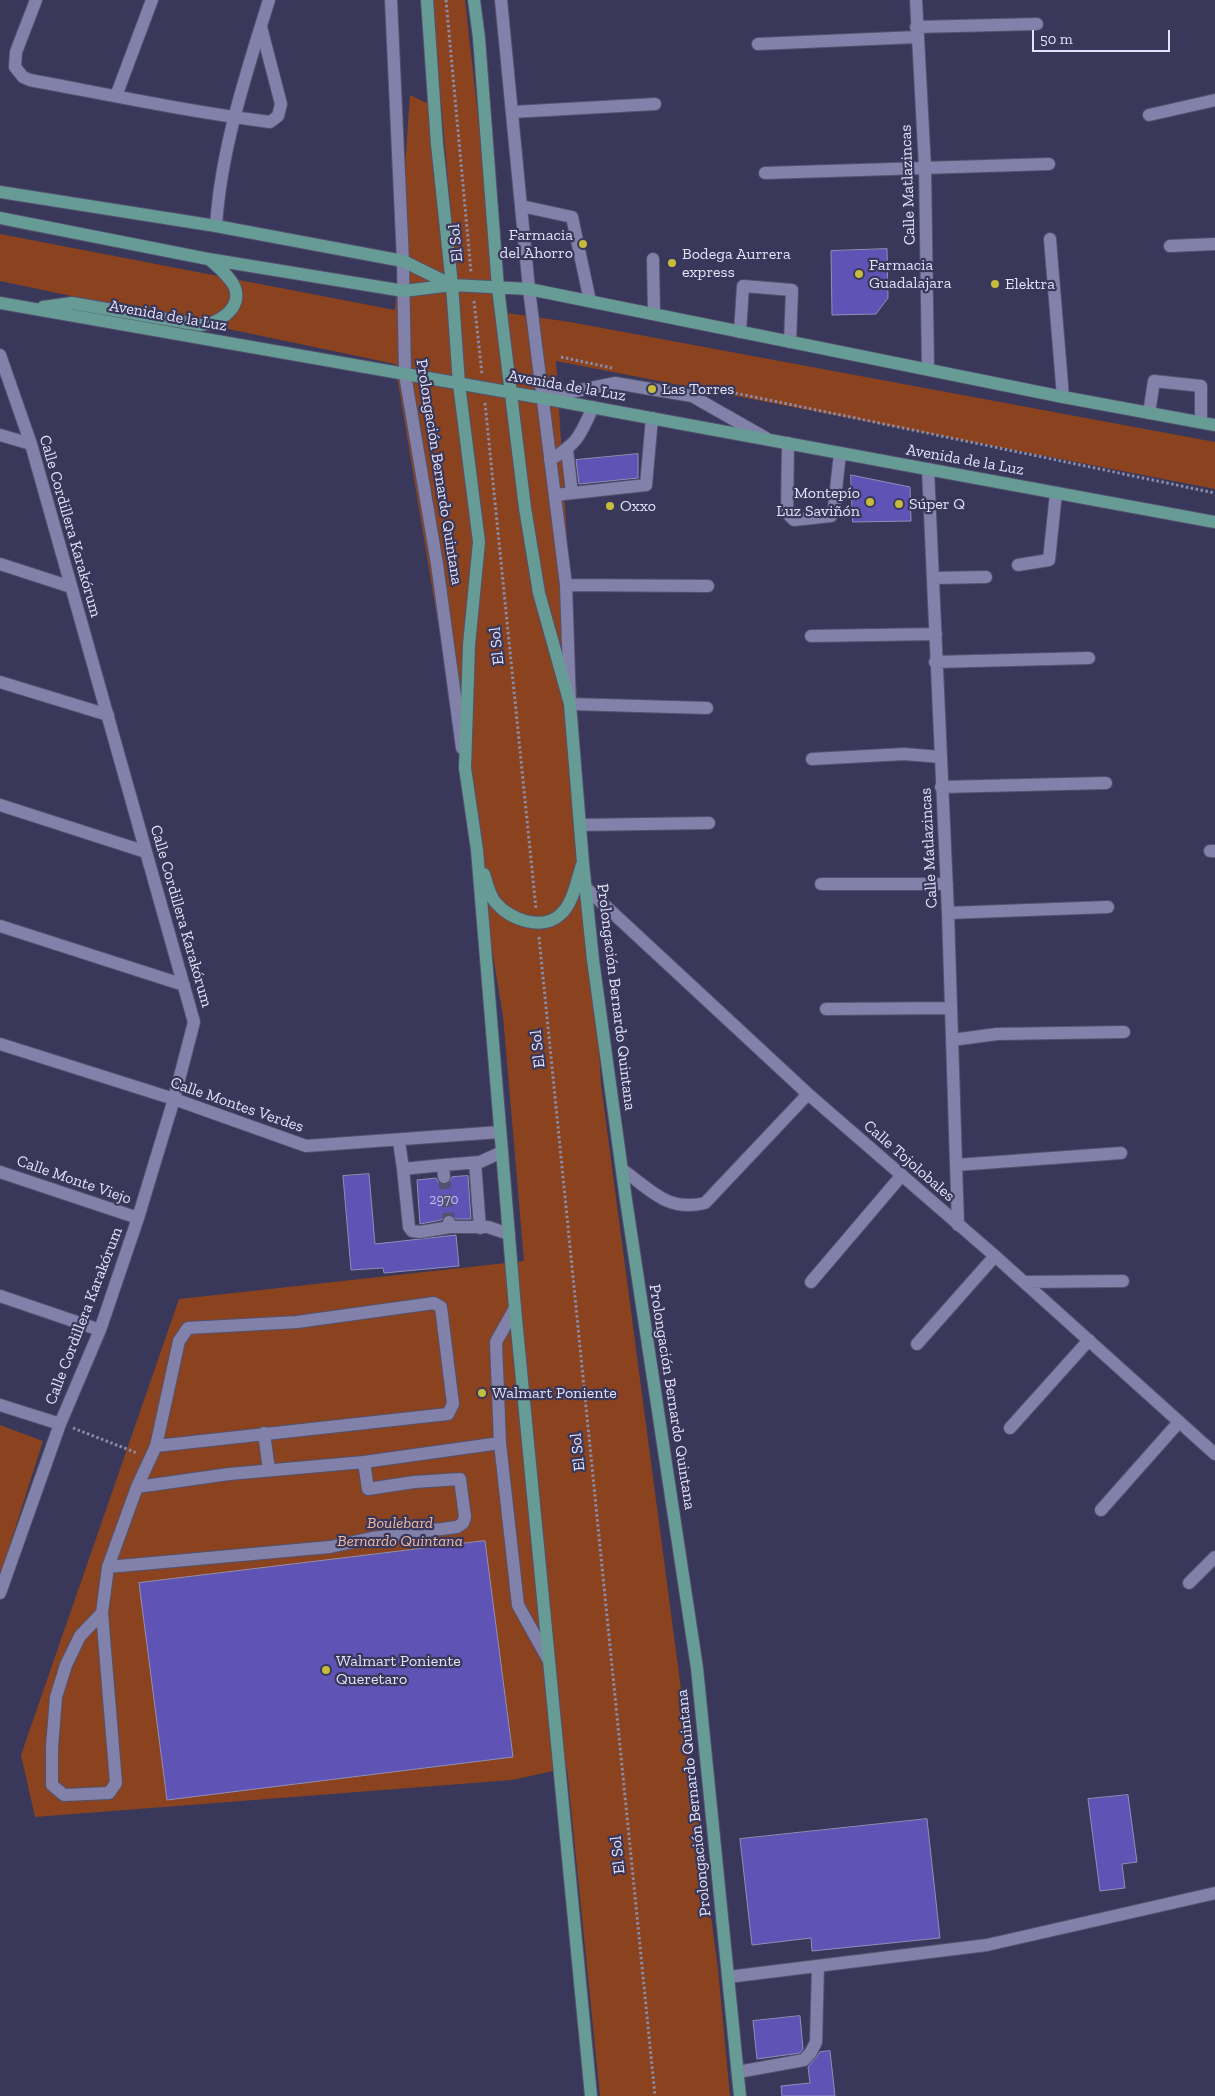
<!DOCTYPE html>
<meta charset="utf-8">
<style>
body{margin:0}
#map{position:relative;width:1215px;height:2096px;overflow:hidden;background:#39375a;font-family:"Zilla Slab",serif}
canvas{display:block}
.scale{position:absolute;left:1032px;top:30px;width:138px;height:22px;box-sizing:border-box;border:2px solid #e2e2f8;border-top:0;padding-left:6px;font-size:15px;line-height:18px;white-space:nowrap;color:#e2e2f8;-webkit-text-stroke:4px #39375a;paint-order:stroke}
</style>
<div id="map">
<canvas width="1215" height="2096"></canvas>
<div class="scale">50 m</div>
</div>
<script>
const context = document.querySelector('canvas').getContext('2d');
context.lineJoin = 'round';
function fillPath(path, color) { context.fillStyle = color; context.fill(path, 'evenodd'); }
function trace(path, color, width, dash) { context.strokeStyle = color; context.lineWidth = width; context.lineCap = dash ? 'butt' : 'round'; context.setLineDash(dash || []); context.stroke(path); }
function write(font, color, halo, rows, align = 'center') {
  context.font = font + ' "Zilla Slab",serif'; context.lineWidth = 4.5; context.setLineDash([]); context.textBaseline = 'middle'; context.strokeStyle = halo; context.fillStyle = color; for (const [text, x, y, turn = 0] of rows) {
    context.save(); context.translate(x, y); context.rotate((+turn || 0) * Math.PI / 180); context.textAlign = isNaN(turn) ? turn : align; if (halo) context.strokeText(text, 0, 0); context.fillText(text, 0, 0); context.restore();
  }
}
const green = new Path2D(`
 M432,0h33l35,312 70,10 645,120v47l-659,-128 45,723 117,885 12,127h-130l-33,-328 -55,12 -477,37 -14,-62 158,-456 345,-38 -21,-245 -108,-652 -395,-83v-47l395,76 15,-215 19,9 25,144z
 M0,1425l43,16 -43,135z`);
const building = new Path2D(`
 M887,249l1,49 -12,16 -44,1 -1,-64z
 M638,454v24l-59,6 -3,-24z
 M851,475l59,12 1,34 -58,1z
 M369,1174l6,70 81,-9 3,31 -75,7 -1,-5 -32,2 -8,-94z
 M468,1176l3,43h-15l-8,-5 -7,6 -21,4 -3,-44 19,-2 2,4 6,3 5,-2 3,-6z
 M485,1541l28,216 -346,43 -28,-217z
 M1128,1795l9,67 -15,2 3,24 -25,3 -12,-92z
 M927,1819l13,119 -128,13 -1,-13 -59,7 -12,-106z
 M800,2016l3,33 -3,4 -43,6 -4,-38z
 M830,2051l5,45h-53l-1,-10 29,-3 -2,-16 12,-15z`);
const minorTunnel = new Path2D(`
 M444,1177l5,45`);
const path = new Path2D(`
 M446,0l25,272
 M474,301l8,73
 M561,357l51,11
 M711,388l504,105
 M485,403l51,506
 M539,937l116,1159
 M73,1428l64,25`);
const minor = new Path2D(`
 M36,0l-20,52 -1,15 8,10 7,3c80,15 160,32 240,42l8,-6 3,-12 -20,-77
 M391,0l12,261 2,114 32,189 25,184
 M501,0l28,289 37,296 4,119 137,4
 M916,0l9,167 3,202
 M916,27l121,-3
 M758,44l159,-7
 M116,96l36,-96
 M513,112l142,-8
 M1149,115l66,-15
 M765,173l284,-9
 M521,206l51,11 18,84
 M216,226c5,-77 30,-152 53,-226
 M1050,239l13,158
 M1170,246l45,-2
 M653,259l1,55
 M740,332l3,-46 49,4 -2,52
 M0,355l31,89 163,578 -20,77 -36,119 -38,112 -40,94 -60,169
 M542,398l73,-15 77,13 74,42
 M1149,413l5,-32 47,5v36
 M0,435l31,9
 M788,443l-1,70 7,7 37,-4 3,-8 6,-55
 M567,450l5,43
 M550,460c28,-17 30,-24 43,-53
 M928,469l20,444 10,312
 M555,495l91,-10 6,-67
 M0,564l71,23
 M1018,565l31,-5 7,-67
 M934,578l52,-1
 M566,585l142,1
 M811,636l125,-2
 M935,662l154,-4
 M0,682l108,33
 M812,759l92,-5 37,3
 M941,787l165,-4
 M0,805l146,47
 M580,825l129,-2
 M1210,851h5
 M821,884h126
 M586,888l222,206 187,162 220,198
 M948,913l160,-6
 M0,926l184,59
 M826,1009l125,-1
 M952,1040l45,-6 127,-2
 M0,1044l174,55 132,47 194,-14
 M399,1141l4,28 40,-4
 M475,1163l5,65
 M956,1165l165,-12
 M403,1169l6,58 3,4 8,1 30,-5
 M623,1170c29,21 45,42 82,33l103,-109
 M0,1172l138,46
 M444,1177l-1,-12 37,-3 22,-10
 M449,1222l1,5h38l21,7
 M811,1282l91,-107
 M1024,1282l99,-1
 M0,1296l100,34
 M515,1308l-19,34 4,101 18,162 31,56
 M917,1344l78,-88
 M0,1405l60,19
 M1010,1428l79,-88
 M264,1433l5,37
 M137,1487l92,-13 135,-12 136,-19
 M1101,1510l78,-88
 M108,1567l222,-20 42,-9 85,-11 6,-4 2,-6 -5,-38 -46,3 -46,7 -4,-27
 M1189,1583l26,-26
 M102,1613l14,170 -7,10 -45,2 -12,-10v-38l4,-50 10,-32 14,-29 22,-23 6,-46 29,-80 19,-41 23,-105 9,-13 109,-6 137,-19 7,4 12,97 -5,10 -292,32
 M728,1977l259,-32 228,-52
 M738,2072l66,-12 7,-8 5,-10 2,-76`);
const major = new Path2D(`
 M427,0l10,144 15,141 7,99 20,158 -10,103 -4,123 12,82 38,458 76,788
 M474,0l5,38 19,250 27,220 14,85 31,111 13,159 10,97 33,240 71,468 43,428
 M0,192l216,34 187,35 49,24
 M0,218l208,41 196,32 48,-6 77,4 534,108 152,28
 M0,303l542,95 673,124
 M43,307l29,-4 128,22c18,-1 42,-16 35,-37 -5,-12 -17,-21 -26,-29
 M484,874c3,10 5,21 12,29 14,16 46,29 65,11 12,-11 16,-34 21,-49`);
const markers = [
 [583,244,5,"#c5bc3d"],
 [672,263,5,"#c5bc3d"],
 [859,274,5,"#c5bc3d"],
 [995,284,5,"#c5bc3d"],
 [652,389,5,"#c5bc3d"],
 [870,502,5,"#c5bc3d"],
 [899,504,5,"#c5bc3d"],
 [610,506,5,"#c5bc3d"],
 [482,1393,5,"#c5bc3d"],
 [326,1670,5,"#c5bc3d"]
];
const numberNames = [
 ["2970",444,1200]
];
const streetNames = [
 ["Calle Matlazincas",908,185,-92],
 ["El Sol",456,243,-95],
 ["Avenida de la Luz",168,316,10],
 ["Avenida de la Luz",567,386,10],
 ["Avenida de la Luz",965,460,10],
 ["Prolongación Bernardo Quintana",439,472,81],
 ["Calle Cordillera Karakórum",70,526,74],
 ["El Sol",497,646,-96],
 ["Calle Matlazincas",929,848,-93],
 ["Calle Cordillera Karakórum",181,916,74],
 ["Prolongación Bernardo Quintana",616,997,83],
 ["El Sol",538,1049,-96],
 ["Calle Montes Verdes",237,1105,19],
 ["Calle Tojolobales",909,1161,41],
 ["Calle Monte Viejo",74,1180,19],
 ["Calle Cordillera Karakórum",84,1316,-69],
 ["Prolongación Bernardo Quintana",672,1397,81],
 ["El Sol",578,1452,-96],
 ["Prolongación Bernardo Quintana",694,1803,-96],
 ["El Sol",618,1855,-96]
];
const poiNames = [
 ["Farmacia",573,235,"right"],
 ["del Ahorro",573,253,"right"],
 ["Bodega Aurrera",682,254],
 ["express",682,272],
 ["Farmacia",869,265],
 ["Guadalajara",869,283],
 ["Elektra",1005,284],
 ["Las Torres",662,389],
 ["Montepío",860,493,"right"],
 ["Luz Saviñón",860,511,"right"],
 ["Súper Q",909,504],
 ["Oxxo",620,506],
 ["Walmart Poniente",492,1393],
 ["Walmart Poniente",336,1661],
 ["Queretaro",336,1679]
];
const parkNames = [
 ["Boulebard",400,1523],
 ["Bernardo Quintana",400,1541]
];
fillPath(green, '#8a431e');
fillPath(building, '#5f53b6');
trace(building, '#908fb8', 1);
trace(minorTunnel, '#525172', 12, [12, 6]);
trace(minor, '#53516e', 14);
trace(major, '#53516e', 14);
trace(path, '#8b8aa7', 3, [2.5, 2.5]);
trace(minor, '#8181a9', 12);
trace(major, '#679b96', 12);
for (const [x, y, r, color] of markers) { const dot = new Path2D(); dot.arc(x, y, r, 0, 2 * Math.PI); context.fillStyle = color; context.fill(dot); trace(dot, '#39375a', 2); }
write('14px', '#c1bee8', null, numberNames);
write('16px', '#e2e2f8', '#39375a', streetNames);
write('16px', '#e2e2f8', '#39375a', poiNames, 'left');
write('italic 16px', '#f0baa1', '#39375a', parkNames);
</script>
